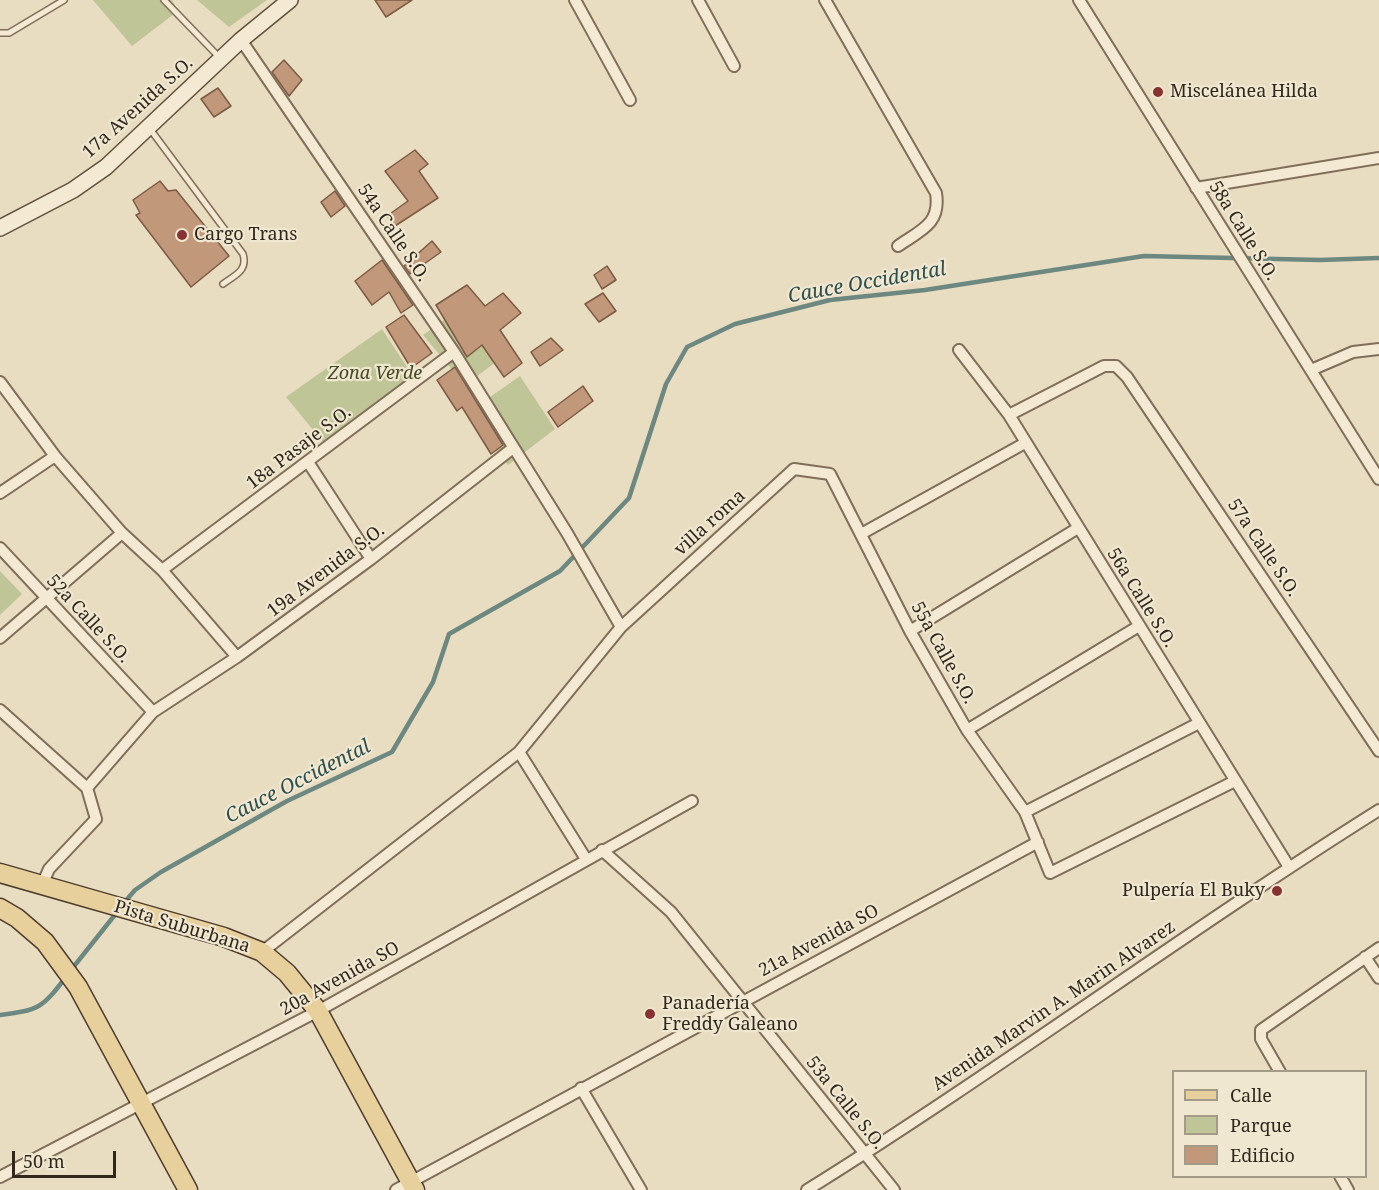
<!DOCTYPE html>
<meta charset="utf-8">
<style>
body{margin:0}
#map{position:relative;width:1379px;height:1190px;overflow:hidden;background:#e8dcc1;font-family:"Noto Serif",serif}
canvas{display:block}
.legend{position:absolute;left:1172px;top:1070px;width:195px;height:108px;box-sizing:border-box;background:#f0e7d0;border:2px solid #a49a88;margin:0;padding:8px 10px;list-style:none;font-size:18px;color:#31271d}
.legend li{display:flex;align-items:center;gap:12px;height:30px}
.legend b{width:30px;border:2px solid #a49a88}
.scale{position:absolute;left:12px;top:1151px;width:104px;height:27px;box-sizing:border-box;border:3px solid #31271d;border-top:0;padding-left:8px;font-size:18px;line-height:21px;white-space:nowrap;color:#31271d;-webkit-text-stroke:4px #f0e7d0;paint-order:stroke}
</style>
<div id="map">
<canvas width="1379" height="1190"></canvas>
<ul class="legend">
<li><b style="height:8px;background:#e8d09c"></b>Calle</li>
<li><b style="height:16px;background:#c0c597"></b>Parque</li>
<li><b style="height:16px;background:#c2987b"></b>Edificio</li>
</ul>
<div class="scale">50 m</div>
</div>
<script>
const context = document.querySelector('canvas').getContext('2d');
context.lineJoin = 'round';
function fillPath(path, color) { context.fillStyle = color; context.fill(path, 'evenodd'); }
function trace(path, color, width, dash) { context.strokeStyle = color; context.lineWidth = width; context.lineCap = dash ? 'butt' : 'round'; context.setLineDash(dash || []); context.stroke(path); }
function write(font, color, halo, rows, align = 'center') {
  context.font = font + ' "Noto Serif",serif'; context.lineWidth = 4.5; context.setLineDash([]); context.textBaseline = 'middle'; context.strokeStyle = halo; context.fillStyle = color; for (const [text, x, y, turn = 0] of rows) {
    context.save(); context.translate(x, y); context.rotate((+turn || 0) * Math.PI / 180); context.textAlign = isNaN(turn) ? turn : align; if (halo) context.strokeText(text, 0, 0); context.fillText(text, 0, 0); context.restore();
  }
}
const green = new Path2D(`
 M93,0h79l6,11 -46,35z
 M197,0h70l-38,27z
 M477,296l35,54 -47,35 -42,-50z
 M382,329l35,53 -89,66 -42,-51z
 M520,376l35,53 -47,36 -42,-51z
 M0,571l22,23 -22,21z`);
const stream = new Path2D(`
 M123,904l12,-14 26,-18 126,-71 105,-49 41,-70 16,-48 111,-63 69,-73 37,-114 21,-37 48,-23 95,-24 95,-10 219,-34 176,4 59,-2
 M71,970l47,-59
 M0,1015c40,-5 42,-7 66,-38`);
const building = new Path2D(`
 M375,0h37l-26,17z
 M284,60l18,20 -13,16 -17,-24z
 M218,88l13,18 -17,11 -13,-18z
 M415,150l13,14 -9,7 19,27 -43,28 -8,-10 21,-15 -23,-30z
 M160,181l8,10 8,-1 53,66 -38,31 -55,-72 4,-2 -7,-13z
 M335,191l10,15 -14,11 -10,-15z
 M432,241l9,11 -31,22 -6,-8z
 M382,260l31,45 -12,8 -12,-21 -17,13 -17,-24z
 M607,266l9,14 -14,9 -8,-14z
 M467,285l18,21 18,-13 18,20 -21,17 22,33 -18,14 -22,-32 -15,12 -31,-52z
 M603,293l13,18 -17,11 -14,-18z
 M404,315l28,38 -21,15 -25,-41z
 M551,338l12,12 -23,16 -9,-14z
 M455,367l48,78 -12,9 -29,-47 -5,4 -20,-31z
 M583,386l10,15 -35,26 -10,-15z`);
const lane = new Path2D(`
 M164,0l55,57
 M0,33h9l55,-33
 M150,129l93,125c5,17 -8,21 -20,30`);
const street = new Path2D(`
 M575,0l55,100
 M698,0l36,66
 M825,0l111,193c5,31 -15,37 -38,53
 M1079,0l300,479
 M241,40l213,312 113,181 54,94
 M1196,188l183,-30
 M959,350l50,65 280,452
 M1311,370l42,-18 26,-3
 M0,382l55,74 67,77 40,37 75,87
 M1009,415l95,-49h12l11,11 252,374
 M308,462l63,97
 M0,493l55,-37
 M861,534l164,-91
 M0,548l153,164
 M162,570l292,-218
 M910,631l168,-103
 M0,638l122,-105
 M0,710l87,78 9,31 -47,50 -7,16
 M967,730l172,-104
 M519,752l102,-125 173,-158 36,5 80,157 57,99 58,82 25,61 185,-92
 M87,788l66,-76 84,-55 134,-98 142,-111
 M1025,812l174,-89
 M602,850l69,62 223,278
 M262,952l257,-200 67,107
 M1365,957l14,21
 M1280,1072l-19,-33v-9l118,-82
 M581,1088l60,102
 M1340,1176l8,14
 M0,1177l318,-166 374,-210
 M396,1190l642,-348
 M807,1190c194,-121 378,-258 572,-380`);
const secondary = new Path2D(`
 M0,228l73,-38 33,-23 135,-127 49,-40`);
const primary = new Path2D(`
 M0,873l224,64 38,15 25,21 31,38 97,179
 M0,908l17,10 28,24 33,45 110,203`);
const markers = [
 [1158,92,6,"#883233"],
 [182,235,6,"#883233"],
 [1277,891,6,"#883233"],
 [650,1014,6,"#883233"]
];
const poiNames = [
 ["Miscelánea Hilda",1170,92],
 ["Cargo Trans",194,235],
 ["Pulpería El Buky",1265,891,"right"],
 ["Panadería",662,1004],
 ["Freddy Galeano",662,1025]
];
const streetNames = [
 ["17a Avenida S.O.",138,108,-42],
 ["58a Calle S.O.",1243,231,58],
 ["54a Calle S.O.",393,233,56],
 ["18a Pasaje S.O.",299,448,-37],
 ["villa roma",710,523,-42],
 ["57a Calle S.O.",1263,548,56],
 ["19a Avenida S.O.",326,571,-37],
 ["56a Calle S.O.",1141,598,58],
 ["52a Calle S.O.",88,619,47],
 ["55a Calle S.O.",943,653,61],
 ["Pista Suburbana",182,927,17],
 ["21a Avenida SO",819,941,-28],
 ["20a Avenida SO",340,979,-29],
 ["Avenida Marvin A. Marin Alvarez",1054,1006,-34],
 ["53a Calle S.O.",845,1103,51]
];
const parkNames = [
 ["Zona Verde",375,374]
];
const waterNames = [
 ["Cauce Occidental",867,283,-10],
 ["Cauce Occidental",298,782,-27]
];
fillPath(green, '#c0c597');
trace(stream, '#6c8881', 4.5);
fillPath(building, '#c2987b');
trace(building, '#7c5a43', 1.5);
trace(lane, '#806e5b', 8);
trace(street, '#806e5b', 14);
trace(secondary, '#61503e', 18);
trace(primary, '#4e3d2f', 21);
trace(lane, '#f4ead3', 5);
trace(street, '#f4ead3', 10);
trace(secondary, '#f4ead3', 15);
trace(primary, '#e8d09c', 18);
for (const [x, y, r, color] of markers) { const dot = new Path2D(); dot.arc(x, y, r, 0, 2 * Math.PI); context.fillStyle = color; context.fill(dot); trace(dot, '#f0e7d0', 2); }
write('18px', '#31271d', '#f0e7d0', poiNames, 'left');
write('18px', '#31271d', '#f0e7d0', streetNames);
write('italic 18px', '#424b26', '#f0e7d0', parkNames);
write('italic 20px', '#2e4f4d', '#f0e7d0', waterNames);
</script>
